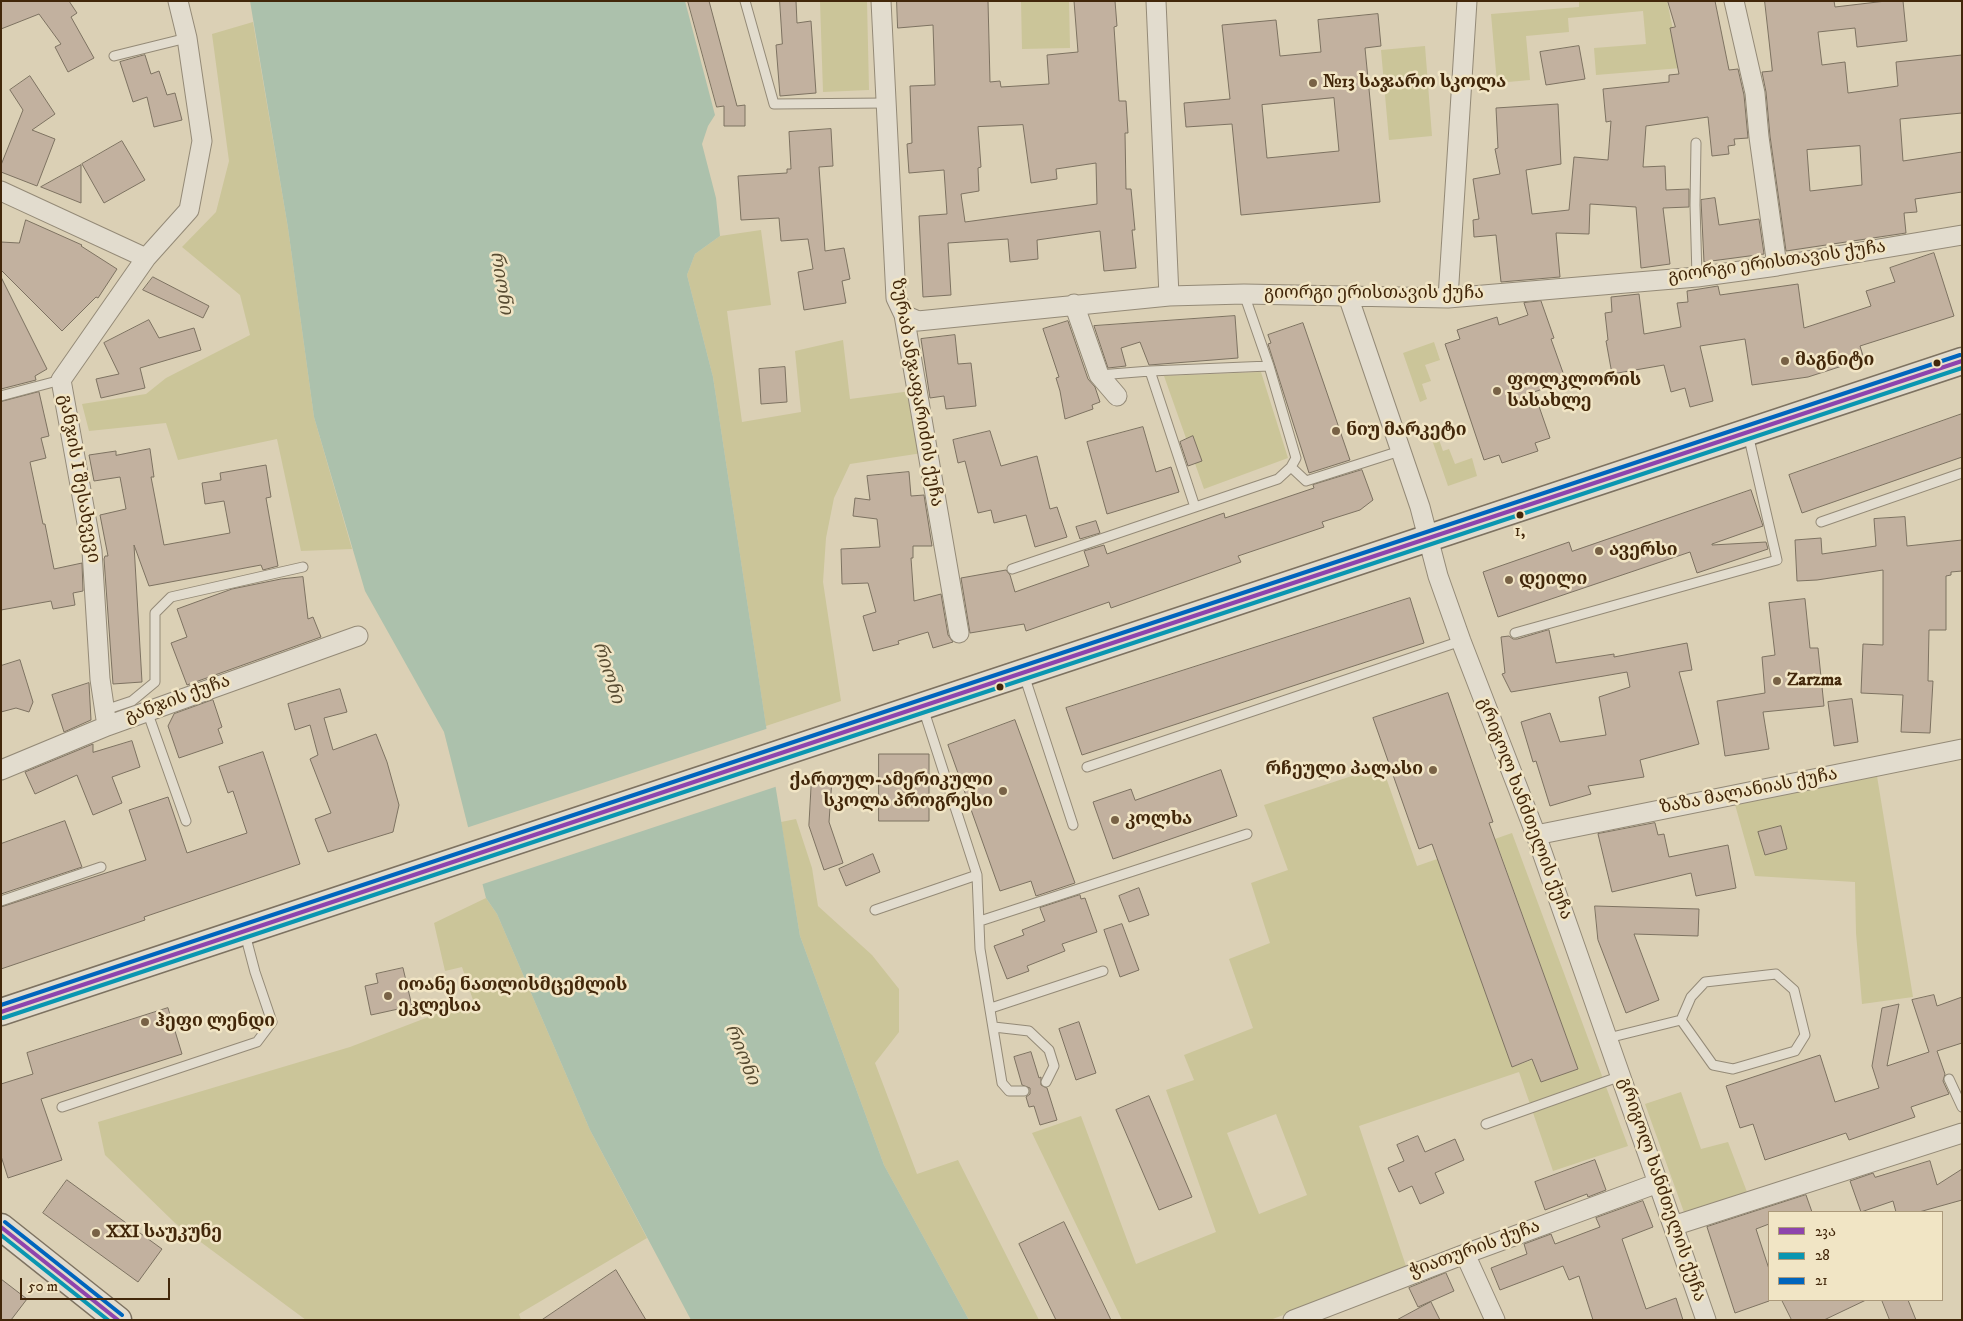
<!DOCTYPE html>
<meta charset="utf-8">
<style>
body{margin:0}
#map{position:relative;width:1963px;height:1321px;overflow:hidden;background:#dbd0b5;font-family:"IM FELL DW Pica","Noto Serif Georgian",serif}
canvas{display:block}
.frame{position:absolute;inset:0;border:2px solid #42270a;pointer-events:none}
.legend{position:absolute;left:1768px;top:1211px;width:175px;height:90px;box-sizing:border-box;background:#f1e5c5;border:1px solid #ab997a;margin:0;padding:6px 9px;list-style:none;font-size:15px;color:#42270a}
.legend li{display:flex;align-items:center;gap:10px;height:25px}
.legend b{width:25px;border:1px solid #ab997a}
.scale{position:absolute;left:20px;top:1278px;width:150px;height:22px;box-sizing:border-box;border:2px solid #42270a;border-top:0;padding-left:6px;font-size:15px;line-height:18px;white-space:nowrap;color:#42270a;-webkit-text-stroke:4px #f1e5c5;paint-order:stroke}
</style>
<div id="map">
<canvas width="1963" height="1321"></canvas>
<div class="frame"></div>
<ul class="legend">
<li><b style="height:6px;background:#8e44ad"></b>23ა</li>
<li><b style="height:6px;background:#0a96b1"></b>28</li>
<li><b style="height:6px;background:#0065bd"></b>21</li>
</ul>
<div class="scale">50 m</div>
</div>
<script>
const context = document.querySelector('canvas').getContext('2d');
context.lineJoin = 'round';
function fillPath(path, color) { context.fillStyle = color; context.fill(path, 'evenodd'); }
function trace(path, color, width, dash) { context.strokeStyle = color; context.lineWidth = width; context.lineCap = dash ? 'butt' : 'round'; context.setLineDash(dash || []); context.stroke(path); }
function write(font, color, halo, rows, align = 'center') {
  context.font = font + ' "IM FELL DW Pica","Noto Serif Georgian",serif'; context.lineWidth = 5; context.setLineDash([]); context.textBaseline = 'middle'; context.strokeStyle = halo; context.fillStyle = color; for (const [text, x, y, turn = 0] of rows) {
    context.save(); context.translate(x, y); context.rotate((+turn || 0) * Math.PI / 180); context.textAlign = isNaN(turn) ? turn : align; if (halo) context.strokeText(text, 0, 0); context.fillText(text, 0, 0); context.restore();
  }
}
const green = new Path2D(`
 M820,1h47l2,89 -46,2z
 M1021,1h48l1,47 -48,1z
 M1579,1h88l14,67 -85,7 -2,-27 52,-4 -3,-33 -75,7 1,14 -43,4 4,44 -33,3 -6,-69 88,-7z
 M253,22l35,206 26,189 38,132 -51,2 -24,-112 -99,21 -12,-37 -77,8 -7,-27 64,-10 20,-16 84,-43 -10,-40 -58,-48 34,-35 13,-51 -17,-127z
 M1425,46l7,90 -43,4 -8,-90z
 M761,230l10,75 -44,6 15,111 59,-10 -6,-61 48,-11 7,59 69,-9 10,62 -79,12 -16,34 -8,40 -3,44 18,119 -75,25 -53,-349 -26,-102 8,-21 25,-18z
 M1434,342l6,18 -15,5 6,16 -9,3 5,15 -7,3 -17,-49z
 M1261,372l27,86 -84,31 -40,-113z
 M1437,434l6,17 6,-2 6,15 17,-6 5,18 -29,10 -17,-49z
 M1382,766l35,100 95,-33 116,313 -75,25 -34,-99 -160,54 48,143 -137,51h-148l-90,-187 49,-17 55,148 80,-32 -50,-142 28,-10 -10,-25 69,-27 -24,-69 41,-16 -19,-60 37,-13 -24,-65zM1499,849l79,220 -37,13 -9,-22 -20,7 -71,-197zM1276,1114l31,81 -48,19 -32,-81z
 M1877,776l36,221 -51,7 -6,-71 -1,-51 -100,-6 -21,-75z
 M796,819l16,49 6,38 54,49 27,34v43l-24,31 42,111 41,-14 81,160h-70l-85,-155 -84,-229 -19,-114z
 M486,898l11,16 93,216 57,108 -128,76 2,6h-215l-131,-97 -70,-68 -7,-33 252,-75 123,-47 -11,-33 -17,4 -11,-48z
 M1681,1092l20,57 27,-7 19,50 -62,23 -40,-111z`);
const water = new Path2D(`
 M250,1h435l30,114 -7,11 -6,18 14,54 4,38 -25,18 -8,21 26,102 59,388 28,171 84,229 85,155h-278l-101,-190 -93,-216 -11,-16 -42,-166 -79,-141 -51,-174 -26,-189z`);
const pier = new Path2D(`
 M769,728l9,58 -298,99 -14,-57z`);
const building = new Path2D(`
 M1,1h68l8,12 -6,4 23,41 -26,14 -13,-25 6,-3 -22,-30 -38,15z
 M688,1h21l28,105 8,-1v21h-21v-20l-7,1z
 M780,1h16l1,22 14,-2 5,72 -36,3 -4,-51 6,-1z
 M897,1h91l2,81 10,-1 1,6 48,-3 -2,-29 31,-3 -4,-51h41l2,25 -3,1 5,74h7l2,32h-3l1,56h5l4,41h-3l4,38 -32,3 -4,-40 -63,9 1,19 -28,3 -2,-23 -60,4 3,52 -28,2 -4,-81 28,-2 -3,-44 -35,3 -2,-29 5,-1 -2,-57 25,-1 -2,-60 -35,3zM1023,125l8,58 26,-4 -1,-10 40,-6 1,41 -132,18 -4,-28 18,-3 -1,-23 3,-1 -3,-40z
 M1668,1h47l14,69 9,-1 6,26 4,43 -14,1 1,6 -7,1 1,8 -17,2 -4,-39 -62,9 -3,41 22,-1 1,24 23,-1v18l-26,1 7,56 -29,4 -5,-61 -46,-3 -1,30 -33,-1 4,44 -59,5 -5,-47 -22,2 -1,-17 6,-1 -6,-40 27,-5 -5,-25 3,-1 -2,-40 62,-4 3,60 -35,6 6,44 37,-4 5,-53 34,3 3,-39 -5,1 -3,-33 66,-7v-7l10,-1 -9,-46 5,-1z
 M1765,1h69l1,6 51,-6h17l4,40 -50,6 -2,-19 -37,4 4,33 23,-3 3,31 50,-7 -2,-24 66,-7v58l-62,6 3,42 59,-9v40l-47,7 2,13 -13,1 2,20 -120,18 -16,-115 -4,-44 -4,-20 10,-1zM1860,146l2,39 -52,6 -3,-41z
 M1378,14l3,32 -16,2 15,154 -139,13 -9,-91 -46,3 -2,-24 46,-4 -8,-74 54,-5 4,36 41,-4 -3,-32zM1334,98l5,53 -72,7 -5,-53z
 M1579,46l6,33 -39,6 -6,-33z
 M145,55l6,19 8,-3 8,24 8,-2 7,27 -28,7 -7,-30 -14,5 -13,-40z
 M30,76l25,38 -23,16 23,9 -18,47 -36,-14v-7l22,-55 -13,-20z
 M831,129l2,37 -14,1 6,84 19,-3 6,31 -8,2 4,22 -42,7 -6,-38 15,-3 -5,-30 -27,2 -2,-23 -38,2 -3,-44 49,-3v-4h4l-2,-37z
 M122,141l23,39 -41,23 -22,-39z
 M81,165v38l-40,-16z
 M1715,198l4,27 40,-6 5,35 -60,8 -3,-62z
 M26,220l56,25 -1,1 36,23 -19,29 -2,-1 -34,34 -61,-61v-28l18,1z
 M1934,253l20,63 -94,30 4,13 -56,18 -56,8 -7,-46 -45,7 13,55 -23,6 -5,-19 -14,4 -7,-27 -52,9 -6,-33 2,-1 -3,-27 7,-1 -1,-15 28,-3 5,40 37,-7 -4,-24 11,-1 -1,-11 31,-5 2,9 78,-11 6,44 67,-22 -5,-15 29,-9 -5,-14z
 M1,277l46,92 -12,7 1,4 -35,9z
 M153,277l56,29 -6,12 -60,-28z
 M1541,301l13,37 -3,1 15,42 -32,11 16,46 -15,5 3,8 -36,12 -3,-8 -15,5 -39,-116 15,-5 -3,-9 40,-13 2,8 29,-10 -4,-12z
 M1235,316l3,42 -89,7 -9,-23 -19,6 5,18 -18,2 -14,-42z
 M149,320l10,18 35,-10 7,22 -61,18 5,20 -44,10 -5,-19 23,-5 -15,-31z
 M1068,321l20,58 7,8 5,15 -8,3 1,4 -28,10 -5,-28 -4,-13 3,-1 -16,-48z
 M1303,323l47,137 -41,13 -41,-129 3,-1 -3,-8z
 M955,335l3,29 13,-1 5,43 -30,3 -2,-13 -14,2 -9,-59z
 M785,367l2,35 -26,2 -2,-35z
 M39,392l10,44 -8,2 5,20 -16,4 13,62h2l9,45 28,-6 1,28 -10,2 2,12 -22,4 -2,-8 -50,9v-208z
 M1962,414v43l-160,56 -13,-38z
 M1143,427l13,45 15,-5 8,25 -72,22 -20,-72z
 M990,431l11,35 36,-10 13,53 7,-2 10,30 -32,10 -9,-32 -32,8 -3,-13 -13,3 -13,-52 -7,2 -5,-23z
 M1193,436l9,25 -14,5 -8,-24z
 M150,449l4,28h-3l13,68 66,-12 -6,-32 -19,3 -3,-21 19,-3 -1,-7 46,-8 5,32 -5,1 12,68 -15,4 -2,-5 -112,21 -15,-41 8,137 -29,2 -9,-125 1,-3h3l-8,-41 26,-6 -6,-32 -26,4 -5,-26 27,-4v4z
 M1362,470l11,30 -13,10 -38,12 2,5 -86,29 3,6 -130,46 -2,-6 -83,29 -2,-7 -54,9 -9,-55 45,-8 4,5 5,17 74,-26 -5,-15 20,-6 3,9 117,-41 1,5 89,-30 -1,-3z
 M909,472l2,24 13,-1 8,51h-19v12h-2l3,43 27,-7 7,41 5,7 -20,6 -5,-16 -30,9 1,3 -26,7 -10,-35 13,-4 -8,-29 -26,1 -1,-35 39,-2 -3,-28 -24,-3 2,-18 15,2 -3,-24z
 M1751,490l12,36 -51,18v1l54,-3 2,7 -71,24 -7,-21 -192,65 -15,-45 86,-30 3,9z
 M1905,517l2,29 55,-6v31l-11,1v3l-5,1v54h-17l-1,51h5l-3,52 -29,-1 2,-37 -42,-2 2,-49 20,1v-75l-66,10 -20,1 -2,-41 26,-2 1,16 54,-8 -2,-27z
 M1096,521l4,12 -20,6 -4,-12z
 M303,577l5,42 5,-2 8,20 -134,48 -16,-42 16,-6 -10,-28 55,-20 49,-10z
 M1410,598l14,45 -342,112 -16,-47z
 M1805,599l5,49h8l6,58 -61,6 6,37 -44,7 -8,-55 48,-8 -3,-36 13,-2 -6,-52z
 M1549,630l7,33 58,-9v3l73,-14 5,27 -13,2 20,72 -59,16 4,17 -56,9 3,8 -41,12 -14,-45 -3,1 -12,-40 29,-9 10,29 46,-7 -7,-38 31,-10 -3,-15 -116,20 -9,-18 3,-1 -4,-36 8,-1 4,3h4z
 M20,660l13,42 -4,10 -13,-4 -15,4v-46z
 M89,683l2,37 -27,12 -12,-37z
 M340,689l7,23 -23,6 9,32 43,-16 11,28 12,43 -6,27 -65,20 -13,-33 16,-6 -21,-54 8,-4 -8,-30 -15,5 -7,-26z
 M1448,693l45,129 -4,1 89,246 -37,13 -9,-23 -20,8 -80,-223 -13,5 -46,-131z
 M1852,699l6,43 -24,4 -6,-44z
 M213,700l9,27 -4,2 5,14 -44,15 -11,-32 6,-12z
 M1015,720l60,163 -39,13 -5,-15 -31,10 -52,-146z
 M132,741l8,26 -28,10 10,26 -29,12 -16,-40 -42,19 -10,-22 68,-28v8z
 M263,752l37,112 -156,53 1,3 -144,49v-62l145,-47 -17,-50 39,-13 19,56 60,-20 -14,-42 -5,2 -9,-26z
 M879,754h50v67h-50z
 M1221,770l16,46 -124,43 -20,-57 38,-13 4,11z
 M812,777l20,2 -3,43 14,41 -19,7 -15,-44z
 M65,821l17,46 -81,27v-50z
 M1655,823l3,12 6,-1 5,23 59,-12 8,43 -40,8 -5,-23 -79,19 -14,-58z
 M1781,826l6,23 -22,6 -7,-23z
 M873,854l7,18 -34,14 -7,-17z
 M1139,888l10,27 -20,7 -10,-26z
 M1080,895l1,4 4,-1 12,34 -35,12 3,7 -38,15 2,5 -22,8 -13,-33 30,-11 -2,-5 23,-9 -5,-13z
 M1595,906l104,3 -1,27 -64,-2 25,66 -33,13 -28,-73z
 M1122,924l17,46 -19,7 -16,-47z
 M403,968l9,38 -41,9 -6,-29 13,-3 -2,-9z
 M1934,995l3,11 25,-9v46l-25,8 8,23 -2,7 6,13 -38,13 4,10 -66,23 -3,-7 -81,27 -12,-36 -13,4 -14,-42 94,-31 15,47 44,-14 -7,-22 10,-58 17,-4 -12,62 42,-14 -17,-52z
 M168,1008l14,46 -141,45 21,61 -54,18 -7,-22v-72l32,-10 -6,-21z
 M1079,1022l17,51 -20,7 -17,-51z
 M1031,1052l8,26 2,-1v8l6,3 10,32 -17,5 -6,-19 -5,1 -3,-10 4,-3v-6l-8,-3 -8,-28z
 M1149,1096l43,101 -33,13 -43,-100z
 M1418,1136l7,16 30,-13 9,21 -29,13 9,20 -24,11 -8,-18 -13,6 -11,-24 16,-7 -7,-16z
 M1595,1160l11,30 -18,7 -1,-3 -42,16 -10,-28z
 M1930,1161l7,24 25,-16v31l-43,12h-23l-3,-11 -32,11 -11,-31 23,-8 2,4z
 M67,1180l95,69 -24,33 -95,-69z
 M1806,1195l6,17h-43v12l-13,5 13,40v32l-34,12 -28,-86z
 M1643,1201l10,26 -31,12 24,70 30,-11 7,22h-90l-14,-44 -10,4 -6,-14 -63,24 -9,-22 36,-14 -3,-10 27,-10 4,10 45,-17 -4,-9z
 M1064,1222l47,98h-55l-37,-76z
 M616,1270l30,50h-104z
 M1446,1273l8,18 -36,16 -9,-19z
 M1,1279l26,20 -16,21h-10z
 M1782,1300h84l-42,20h-32z
 M1882,1300h26l8,20h-26z
 M1431,1302l9,18h-43z`);
const service = new Path2D(`
 M745,1l29,103 112,-1
 M114,56l73,-18
 M1696,143l-1,62 2,72
 M1150,371l119,-5
 M1099,375l51,-4 45,136
 M1,396l60,-16
 M1291,467l15,14 94,-30
 M1821,522l141,-49
 M1012,569l266,-90 13,-12 5,-9 -27,-92 -25,-72
 M1515,633l262,-73 -29,-126
 M1024,675l49,150
 M923,708l54,167 3,74 22,134 7,8h15
 M105,710l27,-9 23,-19v-69l16,-16 132,-30
 M147,711l39,110
 M1087,767l374,-126
 M1,901l100,-34
 M875,910l102,-35
 M980,921l267,-87
 M1776,974l18,16 11,45 -10,16 -62,18 -20,-4 -32,-45 10,-23 14,-15z
 M991,1008l112,-37
 M994,1027l35,4 20,19 5,16 -8,16
 M1608,1038l73,-18
 M1949,1079l13,28
 M62,1107l195,-65 15,-20 -17,-50 -10,-38
 M1486,1124l135,-48`);
const minor = new Path2D(`
 M881,1l15,297 8,17 55,318
 M1156,1l13,295
 M1734,1l21,92 4,44 18,129
 M1,191l145,67
 M1348,296l72,211 18,69 23,65 75,194 170,485
 M1448,298l19,-297
 M1074,304l25,71 18,21
 M904,315l14,6 251,-25 75,-2 204,4 249,-21 80,-11 185,-31
 M107,726l-7,-47 -8,-128 -31,-171 85,-122 43,-48 13,-69 -15,-103 -9,-37
 M1,770l106,-44 251,-90
 M1536,835l426,-86
 M1673,1226l289,-93
 M1465,1254l30,66
 M1293,1320l172,-66 193,-71`);
const secondary = new Path2D(`
 M1,1012l1961,-651
 M1,1227l117,93`);
const bus1 = new Path2D(`
 M1,1012l1961,-651
 M1,1227l117,93`);
const bus2 = new Path2D(`
 M3,1018l1959,-650
 M1,1235l107,85`);
const bus3 = new Path2D(`
 M1,1005l1959,-650
 M5,1222l117,93`);
const markers = [
 [1313,83,5,"#786246"],
 [1785,361,5,"#786246"],
 [1937,363,4.5,"#42270a"],
 [1497,391,5,"#786246"],
 [1336,431,5,"#786246"],
 [1520,515,4.5,"#42270a"],
 [1599,551,5,"#786246"],
 [1509,580,5,"#786246"],
 [1777,681,5,"#786246"],
 [1000,687,4.5,"#42270a"],
 [1433,770,5,"#786246"],
 [1003,791,5,"#786246"],
 [1115,820,5,"#786246"],
 [388,996,5,"#786246"],
 [145,1022,5,"#786246"],
 [96,1233,5,"#786246"]
];
const busNames = [
 ["1,",1520,532]
];
const poiNames = [
 ["№13 საჯარო სკოლა",1323,83],
 ["მაგნიტი",1795,361],
 ["ფოლკლორის",1507,381],
 ["სასახლე",1507,402],
 ["ნიუ მარკეტი",1346,431],
 ["ავერსი",1609,551],
 ["დეილი",1519,580],
 ["Zarzma",1787,681],
 ["რჩეული პალასი",1423,770,"right"],
 ["ქართულ-ამერიკული",993,781,"right"],
 ["სკოლა პროგრესი",993,802,"right"],
 ["კოლხა",1125,820],
 ["იოანე ნათლისმცემლის",398,986],
 ["ეკლესია",398,1007],
 ["ჰეფი ლენდი",155,1022],
 ["XXI საუკუნე",106,1233]
];
const streetNames = [
 ["გიორგი ერისთავის ქუჩა",1777,263,-8],
 ["გიორგი ერისთავის ქუჩა",1374,294],
 ["ზურაბ ანჯაფარიძის ქუჩა",916,393,80],
 ["განჯის I შესახვევი",78,479,80],
 ["განჯის ქუჩა",178,700,-20],
 ["ზაზა მალანიას ქუჩა",1749,792,-11],
 ["გრიგოლ ხანძთელის ქუჩა",1524,809,69],
 ["გრიგოლ ხანძთელის ქუჩა",1661,1190,71],
 ["ჭიათურის ქუჩა",1475,1250,-20]
];
const waterNames = [
 ["რიონი",500,283,81],
 ["რიონი",607,673,72],
 ["რიონი",741,1055,68]
];
fillPath(green, '#cbc599');
fillPath(water, '#acc1ac');
fillPath(pier, '#dbd0b5');
fillPath(building, '#c2b19f');
trace(building, '#7d7261', 1);
trace(service, '#948a77', 11);
trace(minor, '#948a77', 21);
trace(secondary, '#7d7261', 29);
trace(service, '#e2dcce', 9);
trace(minor, '#e2dcce', 19);
trace(secondary, '#e2dcce', 26);
trace(bus1, '#8e44ad', 4);
trace(bus2, '#0a96b1', 4);
trace(bus3, '#0065bd', 4);
for (const [x, y, r, color] of markers) { const dot = new Path2D(); dot.arc(x, y, r, 0, 2 * Math.PI); context.fillStyle = color; context.fill(dot); trace(dot, '#f1e5c5', 2); }
write('17px', '#42270a', '#f1e5c5', busNames);
write('bold 18px', '#42270a', '#f1e5c5', poiNames, 'left');
write('18px', '#42270a', '#f1e5c5', streetNames);
write('italic 19px', '#584c32', '#f1e5c5', waterNames);
</script>
